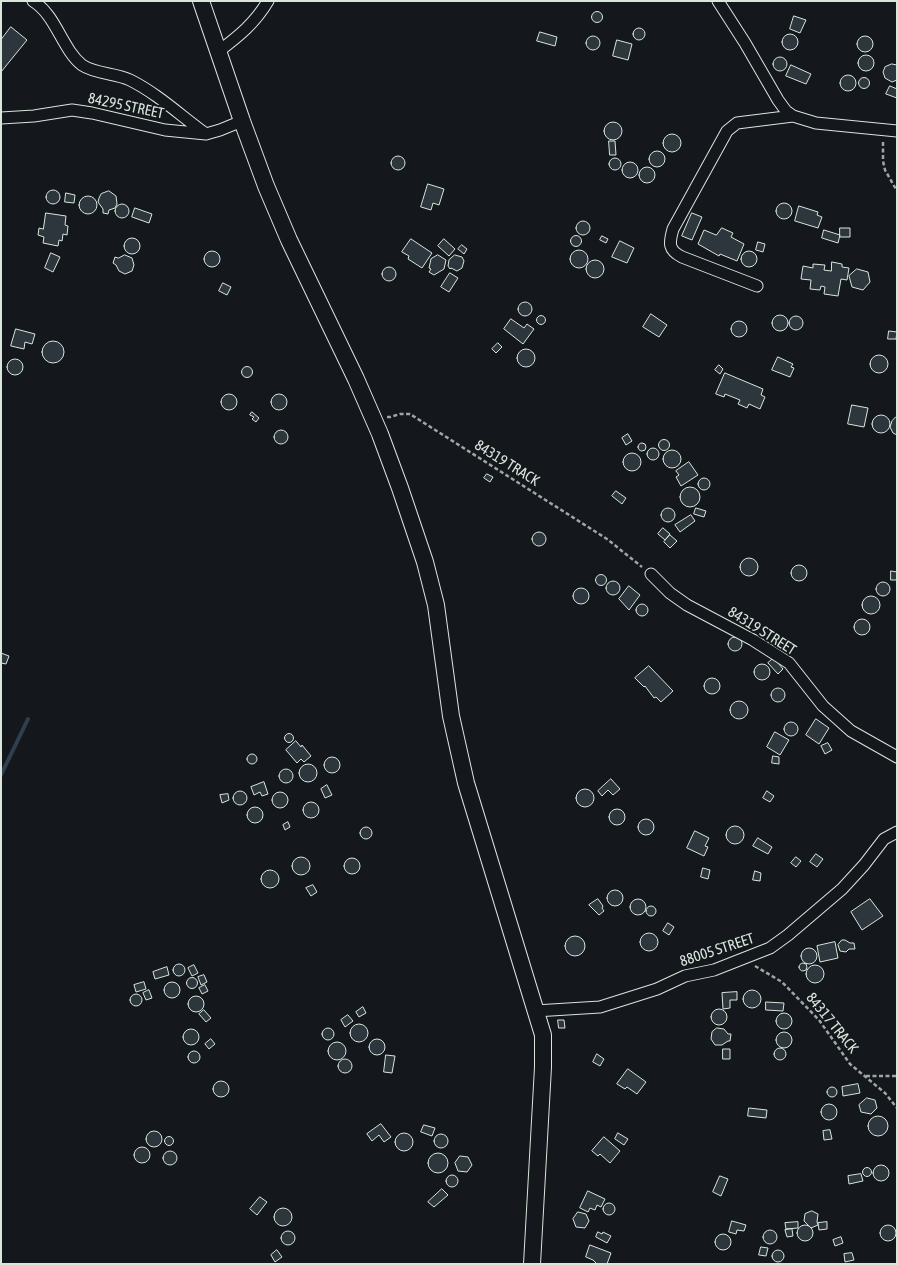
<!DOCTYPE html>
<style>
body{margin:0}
#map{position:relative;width:898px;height:1265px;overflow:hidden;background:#14181c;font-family:"Asap Condensed",sans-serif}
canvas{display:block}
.frame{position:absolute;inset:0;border:2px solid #d8e6dc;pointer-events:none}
</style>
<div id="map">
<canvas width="898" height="1265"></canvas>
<div class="frame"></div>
</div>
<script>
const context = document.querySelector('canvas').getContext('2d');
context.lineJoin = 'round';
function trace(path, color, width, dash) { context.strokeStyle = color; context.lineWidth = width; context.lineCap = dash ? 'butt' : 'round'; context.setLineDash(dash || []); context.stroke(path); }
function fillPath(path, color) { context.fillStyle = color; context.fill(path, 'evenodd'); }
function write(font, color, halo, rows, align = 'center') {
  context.font = font + ' "Asap Condensed",sans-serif'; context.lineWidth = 4; context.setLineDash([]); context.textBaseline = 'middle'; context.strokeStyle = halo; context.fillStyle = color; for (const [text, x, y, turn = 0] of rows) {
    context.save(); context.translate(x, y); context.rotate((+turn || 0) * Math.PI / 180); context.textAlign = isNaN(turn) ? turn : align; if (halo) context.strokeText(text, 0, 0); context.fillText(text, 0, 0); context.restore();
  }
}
const stream = new Path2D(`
 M1,775l27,-56`);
const building = new Path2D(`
 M591.5 17a5.5 5.5 0 1 1 11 0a5.5 5.5 0 1 1-11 0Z
 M794,16l12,4 -6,13 -10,-4z
 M11,27l16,13 -26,32v-32z
 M633 34a6 6 0 1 1 12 0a6 6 0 1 1-12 0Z
 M540,32l17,5 -2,9 -18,-5z
 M782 42a8 8 0 1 1 16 0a8 8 0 1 1-16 0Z
 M586 43a7 7 0 1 1 14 0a7 7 0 1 1-14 0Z
 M857 44a8 8 0 1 1 16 0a8 8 0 1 1-16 0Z
 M617,40l15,4 -4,16 -15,-4z
 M858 63a8 8 0 1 1 16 0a8 8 0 1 1-16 0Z
 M773 64a7 7 0 1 1 14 0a7 7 0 1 1-14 0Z
 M892,64l5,1v15l-5,2 -7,-4 -2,-6 2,-5z
 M791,65l20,9 -5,10 -20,-8z
 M840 83a8 8 0 1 1 16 0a8 8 0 1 1-16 0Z
 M858.5 83a5.5 5.5 0 1 1 11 0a5.5 5.5 0 1 1-11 0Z
 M890,86l7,3v9l-11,-4z
 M604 131a9 9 0 1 1 18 0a9 9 0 1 1-18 0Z
 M663 143a9 9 0 1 1 18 0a9 9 0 1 1-18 0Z
 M609,141h6l1,14h-6z
 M649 159a8 8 0 1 1 16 0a8 8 0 1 1-16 0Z
 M391 163a7 7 0 1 1 14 0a7 7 0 1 1-14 0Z
 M609 164a6 6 0 1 1 12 0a6 6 0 1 1-12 0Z
 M622 170a8 8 0 1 1 16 0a8 8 0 1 1-16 0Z
 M639 175a8 8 0 1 1 16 0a8 8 0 1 1-16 0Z
 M428,184l16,5 -5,16 -6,-2 -2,7 -10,-3z
 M46 197a7 7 0 1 1 14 0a7 7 0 1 1-14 0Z
 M109,191l7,5 1,8 -2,4 -6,2 -1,4 -5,-1v-4l-5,-7 1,-4 2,-4z
 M66,193l9,2 -1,8 -9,-1z
 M79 205a9 9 0 1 1 18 0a9 9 0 1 1-18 0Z
 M776 211a8 8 0 1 1 16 0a8 8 0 1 1-16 0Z
 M115 211a7 7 0 1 1 14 0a7 7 0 1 1-14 0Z
 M799,206l19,6 -1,3 5,2 -4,11 -23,-7z
 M135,208l17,6 -3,9 -17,-6z
 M46,213l20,3 -1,9 3,1 -1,9 -4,-1 -1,7 -3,-1 -1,6 -15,-3 1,-6 -6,-2 1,-7 4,1z
 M692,213l10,4 -10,23 -10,-4z
 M576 228a7 7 0 1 1 14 0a7 7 0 1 1-14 0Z
 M722,228l11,5 -2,4 13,7 -7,17 -17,-7 -1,2 -21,-12 6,-14 12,5z
 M840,228h10v9h-10z
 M824,230l16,5 -2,8 -16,-5z
 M570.5 241a5.5 5.5 0 1 1 11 0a5.5 5.5 0 1 1-11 0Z
 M602,236l6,3 -2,4 -6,-3z
 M124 246a8 8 0 1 1 16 0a8 8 0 1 1-16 0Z
 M411,239l21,14 -10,15 -14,-9 1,-3 -7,-4z
 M444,239l11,10 -6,7 -11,-10z
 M620,241l14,7 -7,15 -15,-6z
 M758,242l7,2 -2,8 -7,-2z
 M462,245l5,4 -3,5 -6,-5z
 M570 259a9 9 0 1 1 18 0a9 9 0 1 1-18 0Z
 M741 259a8 8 0 1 1 16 0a8 8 0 1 1-16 0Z
 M204 259a8 8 0 1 1 16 0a8 8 0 1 1-16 0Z
 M51,253l9,4 -7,15 -8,-4z
 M125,255l7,3 2,7 -2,6 -7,3 -6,-3 -3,-6 -3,-2 2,-6 3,1z
 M438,255l8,5 -2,9 -10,6 -5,-3 2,-3 -2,-1 2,-9z
 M455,255l7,2 2,4 -2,7 -5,3 -6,-3 -1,1 -2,-3 1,-6z
 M586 269a9 9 0 1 1 18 0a9 9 0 1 1-18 0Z
 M832,262l10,2v3l7,1 -2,12 -6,-1 -3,17 -14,-2 1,-7 -4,-1 -1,4 -10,-1 1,-9 -10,-1 2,-13 10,2v-4l12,1 -1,5 7,1z
 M382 274a7 7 0 1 1 14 0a7 7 0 1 1-14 0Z
 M857,269l11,3 2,10 -7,8 -11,-3 -3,-11z
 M450,273l8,5 -9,14 -8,-5z
 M223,283l8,4 -4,8 -8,-4z
 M518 309a7 7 0 1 1 14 0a7 7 0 1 1-14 0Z
 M651,314l16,11 -8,12 -16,-10z
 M772 323a8 8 0 1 1 16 0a8 8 0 1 1-16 0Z
 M536.5 320a4.5 4.5 0 1 1 9 0a4.5 4.5 0 1 1-9 0Z
 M789 323a7 7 0 1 1 14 0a7 7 0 1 1-14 0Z
 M511,319l13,9 3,-4 7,5 -11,15 -19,-15z
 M731 329a8 8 0 1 1 16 0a8 8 0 1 1-16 0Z
 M16,329l19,5 -3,10 -7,-2 -1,7 -13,-3z
 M889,331l8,1 -1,7h-8z
 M42 352a11 11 0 1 1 22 0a11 11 0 1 1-22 0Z
 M498,343l4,4 -6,6 -4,-4z
 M517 358a9 9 0 1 1 18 0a9 9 0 1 1-18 0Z
 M870 364a9 9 0 1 1 18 0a9 9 0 1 1-18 0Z
 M778,357l15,7 -2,3 3,1 -4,9 -18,-7z
 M7 367a8 8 0 1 1 16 0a8 8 0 1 1-16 0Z
 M719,365l4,4 -3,5 -5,-4z
 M241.5 372a5.5 5.5 0 1 1 11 0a5.5 5.5 0 1 1-11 0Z
 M725,373l38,16 -2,6 4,2 -5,12 -11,-5 -2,4 -9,-4 2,-4 -15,-6 -1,3 -8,-3z
 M221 402a8 8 0 1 1 16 0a8 8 0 1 1-16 0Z
 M271 402a8 8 0 1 1 16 0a8 8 0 1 1-16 0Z
 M852,405l16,3 -4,19 -16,-3z
 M252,412l7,6 -3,4 -4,-3 2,-2 -4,-2z
 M872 424a9 9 0 1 1 18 0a9 9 0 1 1-18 0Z
 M896,417h1v18l-4,-2 -3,-6 2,-6z
 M274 437a7 7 0 1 1 14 0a7 7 0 1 1-14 0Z
 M628,434l4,7 -6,4 -4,-7z
 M658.5 445a5.5 5.5 0 1 1 11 0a5.5 5.5 0 1 1-11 0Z
 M638 447a4 4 0 1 1 8 0a4 4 0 1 1-8 0Z
 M647 454a6 6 0 1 1 12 0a6 6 0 1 1-12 0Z
 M663 459a9 9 0 1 1 18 0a9 9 0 1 1-18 0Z
 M623 462a9 9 0 1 1 18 0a9 9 0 1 1-18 0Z
 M689,462l9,13 -17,11 -5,-9 3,-2 -3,-4z
 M487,474l6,3 -3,5 -6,-4z
 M698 484a6 6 0 1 1 12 0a6 6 0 1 1-12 0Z
 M680 497a10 10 0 1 1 20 0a10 10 0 1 1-20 0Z
 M616,491l10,7 -4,6 -10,-8z
 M696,508l10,3 -2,6 -10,-3z
 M661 515a7 7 0 1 1 14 0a7 7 0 1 1-14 0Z
 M691,515l4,6 -15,11 -5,-7z
 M663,528l7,6 -5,6 -7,-6z
 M532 539a7 7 0 1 1 14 0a7 7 0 1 1-14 0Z
 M670,535l7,6 -7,7 -6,-6z
 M740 567a9 9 0 1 1 18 0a9 9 0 1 1-18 0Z
 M791 573a8 8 0 1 1 16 0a8 8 0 1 1-16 0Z
 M891,571l6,1v8h-6z
 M595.5 580a5.5 5.5 0 1 1 11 0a5.5 5.5 0 1 1-11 0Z
 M606 588a7 7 0 1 1 14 0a7 7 0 1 1-14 0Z
 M876 589a7 7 0 1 1 14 0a7 7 0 1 1-14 0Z
 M629,586l11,9 -11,15 -10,-11z
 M573 596a8 8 0 1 1 16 0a8 8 0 1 1-16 0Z
 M862 605a9 9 0 1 1 18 0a9 9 0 1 1-18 0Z
 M636 610a6 6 0 1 1 12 0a6 6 0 1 1-12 0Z
 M854 627a8 8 0 1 1 16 0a8 8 0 1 1-16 0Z
 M728 644a7 7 0 1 1 14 0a7 7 0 1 1-14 0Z
 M1,653l8,3 -3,8 -5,-1z
 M774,658l9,11 -5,5 -10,-11z
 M754 672a8 8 0 1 1 16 0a8 8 0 1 1-16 0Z
 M649,666l24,25 -12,11 -5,-5 -2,1 -9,-12 -1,1 -9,-9z
 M704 686a8 8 0 1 1 16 0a8 8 0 1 1-16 0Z
 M771 695a7 7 0 1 1 14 0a7 7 0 1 1-14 0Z
 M730 710a9 9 0 1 1 18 0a9 9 0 1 1-18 0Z
 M816,719l13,9 -10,16 -13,-9z
 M784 729a7 7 0 1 1 14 0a7 7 0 1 1-14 0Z
 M775,732l14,8 -9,15 -13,-8z
 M284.5 738a4.5 4.5 0 1 1 9 0a4.5 4.5 0 1 1-9 0Z
 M296,741l5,6 1,-2 9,11 -7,6 -3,-3 -4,4 -11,-13z
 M828,743l4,7 -7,4 -4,-8z
 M247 759a5 5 0 1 1 10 0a5 5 0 1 1-10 0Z
 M773,756l6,1v7l-7,-1z
 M324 765a8 8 0 1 1 16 0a8 8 0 1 1-16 0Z
 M299 773a9 9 0 1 1 18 0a9 9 0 1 1-18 0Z
 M279 776a7 7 0 1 1 14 0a7 7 0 1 1-14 0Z
 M611,779l9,10 -7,6 -5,-5 -6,6 -4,-5z
 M264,782l4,12 -6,2 -2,-4 -6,3 -3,-8z
 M327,785l5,10 -7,3 -4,-9z
 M576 798a9 9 0 1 1 18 0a9 9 0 1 1-18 0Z
 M767,791l7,5 -4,6 -7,-4z
 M233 798a7 7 0 1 1 14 0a7 7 0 1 1-14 0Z
 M272 800a8 8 0 1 1 16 0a8 8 0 1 1-16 0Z
 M228,794l1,6 -7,3 -2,-8z
 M303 810a8 8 0 1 1 16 0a8 8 0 1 1-16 0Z
 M247 815a8 8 0 1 1 16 0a8 8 0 1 1-16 0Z
 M609 817a8 8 0 1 1 16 0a8 8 0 1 1-16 0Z
 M638 827a8 8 0 1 1 16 0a8 8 0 1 1-16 0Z
 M288,822l2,5 -5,3 -2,-5z
 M726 835a9 9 0 1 1 18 0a9 9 0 1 1-18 0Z
 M360 833a6 6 0 1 1 12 0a6 6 0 1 1-12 0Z
 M695,831l14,7 -4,8 3,1 -4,9 -17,-8z
 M758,838l14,9 -4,7 -15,-8z
 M816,854l7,5 -6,8 -7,-5z
 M292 866a9 9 0 1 1 18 0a9 9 0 1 1-18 0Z
 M796,857l5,4 -5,6 -5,-4z
 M344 866a8 8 0 1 1 16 0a8 8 0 1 1-16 0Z
 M703,868l7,2 -2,9 -7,-2z
 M261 879a9 9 0 1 1 18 0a9 9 0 1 1-18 0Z
 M755,871l6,2 -1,8 -7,-1z
 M313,885l4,7 -6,4 -5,-8z
 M607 898a8 8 0 1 1 16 0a8 8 0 1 1-16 0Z
 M630 907a8 8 0 1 1 16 0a8 8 0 1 1-16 0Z
 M598,899l5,7 -1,2 2,3 -5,4 -10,-10z
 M870,899l13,17 -21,14 -11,-18z
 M646 911a5 5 0 1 1 10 0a5 5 0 1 1-10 0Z
 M668,923l6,4 -5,8 -6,-4z
 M640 942a9 9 0 1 1 18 0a9 9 0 1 1-18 0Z
 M565 946a10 10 0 1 1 20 0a10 10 0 1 1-20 0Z
 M842,940h3l5,3h4l1,6h-6l-3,3 -6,-1 -2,-6z
 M835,942l3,16 -18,4 -3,-16z
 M801 956a8 8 0 1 1 16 0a8 8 0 1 1-16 0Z
 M799 967a4 4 0 1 1 8 0a4 4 0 1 1-8 0Z
 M173 970a6 6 0 1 1 12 0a6 6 0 1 1-12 0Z
 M194,965l4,8 -6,3 -4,-8z
 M806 974a9 9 0 1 1 18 0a9 9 0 1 1-18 0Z
 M167,967l2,8 -14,4 -2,-7z
 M204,975l3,7 -6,3 -3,-8z
 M186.5 983a5.5 5.5 0 1 1 11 0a5.5 5.5 0 1 1-11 0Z
 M144,982l2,7 -10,3 -2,-7z
 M164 990a8 8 0 1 1 16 0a8 8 0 1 1-16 0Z
 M205,985l3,6 -6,3 -3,-6z
 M743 999a9 9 0 1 1 18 0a9 9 0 1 1-18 0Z
 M149,990l3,8 -6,2 -3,-7z
 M737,992v8h-7v8l-7,1 -1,-16z
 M130 1000a6 6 0 1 1 12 0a6 6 0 1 1-12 0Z
 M188 1004a8 8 0 1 1 16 0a8 8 0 1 1-16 0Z
 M766,1002l18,1 -1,8 -17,-1z
 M363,1007l3,6 -7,4 -3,-5z
 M711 1017a8 8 0 1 1 16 0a8 8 0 1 1-16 0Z
 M204,1010l7,8 -5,4 -7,-8z
 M776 1021a8 8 0 1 1 16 0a8 8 0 1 1-16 0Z
 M348,1015l5,6 -8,6 -4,-7z
 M558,1020h6l1,8h-6z
 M350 1033a9 9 0 1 1 18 0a9 9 0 1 1-18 0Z
 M717,1028l7,1 4,5h3l-1,7h-2l-6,4h-7l-4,-6 1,-7z
 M322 1034a6 6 0 1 1 12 0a6 6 0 1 1-12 0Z
 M183 1037a8 8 0 1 1 16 0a8 8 0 1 1-16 0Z
 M776 1040a8 8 0 1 1 16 0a8 8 0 1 1-16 0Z
 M369 1047a8 8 0 1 1 16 0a8 8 0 1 1-16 0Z
 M211,1039l4,5 -6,5 -4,-5z
 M328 1051a9 9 0 1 1 18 0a9 9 0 1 1-18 0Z
 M774 1054a6 6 0 1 1 12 0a6 6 0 1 1-12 0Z
 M723,1049h7v10h-7z
 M188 1057a6 6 0 1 1 12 0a6 6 0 1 1-12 0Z
 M597,1054l7,5 -4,7 -7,-4z
 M386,1055l9,1 -3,17 -8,-1z
 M338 1066a7 7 0 1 1 14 0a7 7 0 1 1-14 0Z
 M628,1069l18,13 -9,12 -10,-7 -2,2 -8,-5z
 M213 1089a8 8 0 1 1 16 0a8 8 0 1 1-16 0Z
 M858,1084l2,9 -17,3 -1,-9z
 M827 1092a5 5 0 1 1 10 0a5 5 0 1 1-10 0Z
 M867,1098l8,2 2,8 -6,6 -10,-2 -2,-7z
 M821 1112a8 8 0 1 1 16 0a8 8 0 1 1-16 0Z
 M749,1108l18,2 -1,8 -18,-2z
 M868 1126a10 10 0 1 1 20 0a10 10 0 1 1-20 0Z
 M381,1124l10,13 -7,5 -5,-7 -7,6 -5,-7z
 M424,1125l11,3 -3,8 -11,-4z
 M830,1130l2,9 -8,1 -1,-9z
 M146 1139a8 8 0 1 1 16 0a8 8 0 1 1-16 0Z
 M618,1133l10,6 -4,6 -9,-6z
 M395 1142a9 9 0 1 1 18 0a9 9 0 1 1-18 0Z
 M434 1141a7 7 0 1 1 14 0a7 7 0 1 1-14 0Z
 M164.5 1141a4.5 4.5 0 1 1 9 0a4.5 4.5 0 1 1-9 0Z
 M604,1137l16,14 -10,12 -10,-9 -2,2 -6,-5z
 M134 1155a8 8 0 1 1 16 0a8 8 0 1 1-16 0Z
 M163 1158a7 7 0 1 1 14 0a7 7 0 1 1-14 0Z
 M428 1163a10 10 0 1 1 20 0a10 10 0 1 1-20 0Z
 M460,1156l8,1 4,8 -5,7 -9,-1 -3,-8z
 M873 1173a8 8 0 1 1 16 0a8 8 0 1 1-16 0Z
 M862.5 1172a4.5 4.5 0 1 1 9 0a4.5 4.5 0 1 1-9 0Z
 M861,1174l2,7 -14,3 -1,-8z
 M446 1181a6 6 0 1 1 12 0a6 6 0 1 1-12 0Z
 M720,1176l8,3 -7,17 -8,-4z
 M442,1189l6,6 -14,12 -6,-5z
 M588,1191l17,8 -4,8 -4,-2 -2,5 -5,-2 -2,4 -8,-4z
 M260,1197l7,5 -10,13 -7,-6z
 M603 1209a6 6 0 1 1 12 0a6 6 0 1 1-12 0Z
 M274 1217a9 9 0 1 1 18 0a9 9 0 1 1-18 0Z
 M812,1211l6,3 -1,8 1,3 -7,3 -7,-7 1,-7z
 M578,1212l8,2 3,7 -4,7 -9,-1 -3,-8z
 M732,1221l14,4 -2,6 -7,-1 -1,4 -7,-2z
 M798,1222v6l-12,1 -1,-6z
 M827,1222v7l-8,1 -1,-7z
 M880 1233a8 8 0 1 1 16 0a8 8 0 1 1-16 0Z
 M797 1233a8 8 0 1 1 16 0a8 8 0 1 1-16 0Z
 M792,1229l1,7 -6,1 -2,-7z
 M763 1237a7 7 0 1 1 14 0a7 7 0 1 1-14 0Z
 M281 1238a7 7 0 1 1 14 0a7 7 0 1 1-14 0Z
 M598,1232l4,2 1,-2 8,4 -4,7 -11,-6z
 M715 1242a8 8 0 1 1 16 0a8 8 0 1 1-16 0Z
 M841,1237l2,6 -8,3 -2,-6z
 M590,1245l21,8 -4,11h-10l-4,-4 -7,-3z
 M761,1247l7,1 -2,8 -7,-1z
 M772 1256a6 6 0 1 1 12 0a6 6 0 1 1-12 0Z
 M277,1250l5,7 -7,5 -4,-7z
 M852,1253l2,7 -9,2 -1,-8z`);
const path = new Path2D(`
 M883,142v19l2,9 12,21
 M387,417h3l10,-3h10l197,125 35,28
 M755,966l27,16 37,38 31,44 35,29 12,15
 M866,1076h31`);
const street = new Path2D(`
 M33,1c23,14 29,48 49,64 13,9 34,8 48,15 28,14 51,36 76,54
 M718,1l27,42 33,57 8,11 7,5 23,7 81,8
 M219,51c20,-15 36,-28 49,-50
 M1,118l33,-2 38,-6 20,3 73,17 41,4 14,-4 22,-9
 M757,286l-75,-29c-14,-7 -13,-14 -9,-28l54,-98 10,-8 56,-7
 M651,574l19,19 17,12 66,35 36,23 34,43 28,25 46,26
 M535,1011l65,-4 57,-18 28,-13 29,-6 56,-22 18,-13 54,-46 22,-24 20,-26 13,-7`);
const secondary = new Path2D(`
 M201,1l41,120 24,65 23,54 67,139 24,55 20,54 25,74 11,43 15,111 15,67 77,252v32l-11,197`);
const streetNames = [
 ["84295 STREET",126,106,12],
 ["84319 TRACK",507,463,32],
 ["84319 STREET",762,631,32],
 ["88005 STREET",717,950,-18],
 ["84317 TRACK",832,1023,51]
];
trace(stream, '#2f3f4d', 4);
fillPath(building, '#2c363c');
trace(building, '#d8e6dc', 1);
trace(street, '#d8e6dc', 13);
trace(secondary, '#d8e6dc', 18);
trace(path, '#9da8a2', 2.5, [4, 2.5]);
trace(street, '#14181c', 11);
trace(secondary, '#14181c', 16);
write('15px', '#d8e6dc', '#14181c', streetNames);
</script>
